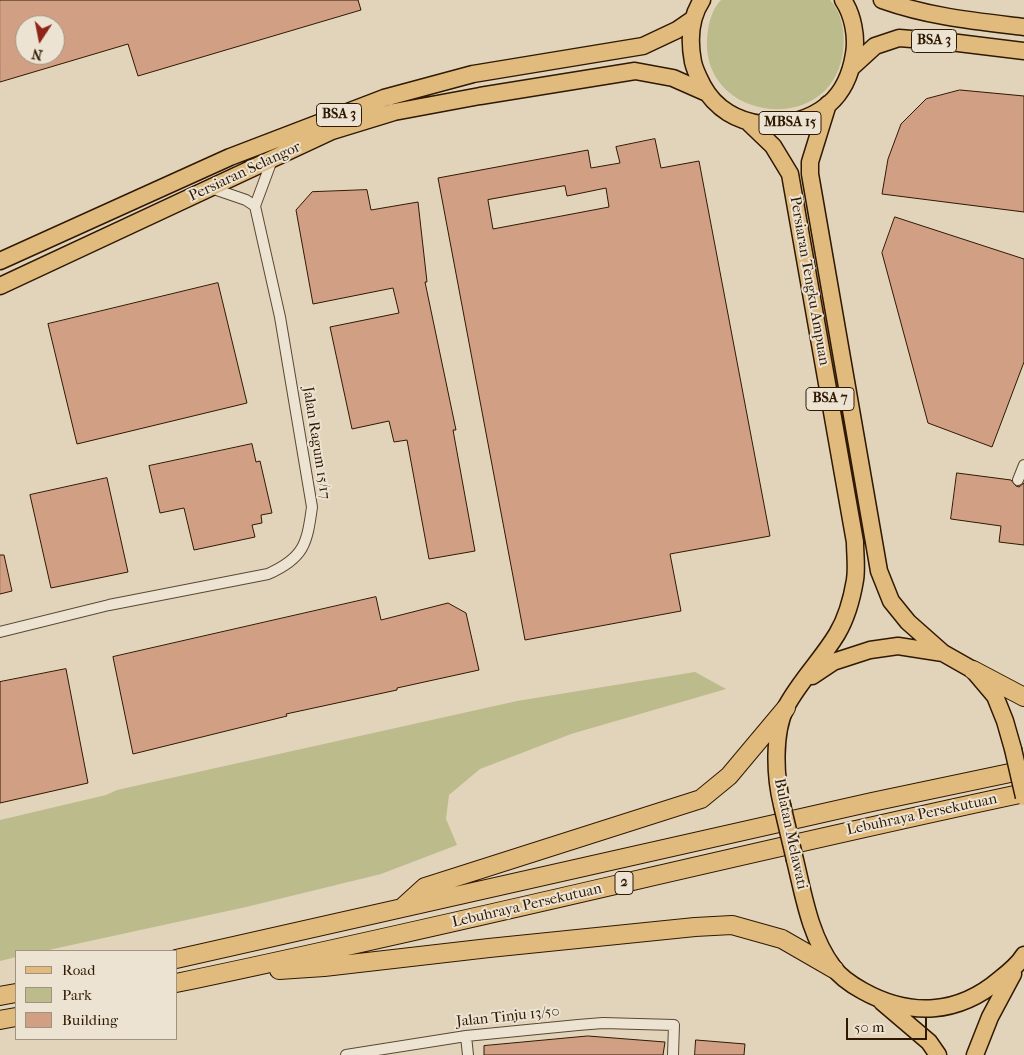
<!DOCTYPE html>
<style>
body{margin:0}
#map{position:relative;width:1024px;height:1055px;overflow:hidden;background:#e2d4bb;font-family:"IM FELL French Canon",serif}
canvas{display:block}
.legend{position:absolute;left:15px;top:950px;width:162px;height:90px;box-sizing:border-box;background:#ece3d3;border:1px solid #a1927f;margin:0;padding:6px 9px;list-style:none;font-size:15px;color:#301901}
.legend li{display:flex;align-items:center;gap:10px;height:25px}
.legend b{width:25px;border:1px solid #a1927f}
.north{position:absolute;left:15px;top:15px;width:50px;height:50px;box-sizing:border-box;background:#ece3d3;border:1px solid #a1927f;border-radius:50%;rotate:191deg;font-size:14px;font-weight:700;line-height:20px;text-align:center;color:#301901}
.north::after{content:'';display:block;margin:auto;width:18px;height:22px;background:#8f2418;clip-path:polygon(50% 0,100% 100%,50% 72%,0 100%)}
.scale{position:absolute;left:846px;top:1018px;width:81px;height:22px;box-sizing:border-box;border:2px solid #301901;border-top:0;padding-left:6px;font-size:15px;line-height:18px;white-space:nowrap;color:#301901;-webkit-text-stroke:4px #ece3d3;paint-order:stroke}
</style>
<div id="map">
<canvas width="1024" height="1055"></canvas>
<ul class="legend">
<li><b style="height:6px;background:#e1ba7e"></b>Road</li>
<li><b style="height:14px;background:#bbbb8b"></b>Park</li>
<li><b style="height:14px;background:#d19f84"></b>Building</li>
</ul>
<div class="north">N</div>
<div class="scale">50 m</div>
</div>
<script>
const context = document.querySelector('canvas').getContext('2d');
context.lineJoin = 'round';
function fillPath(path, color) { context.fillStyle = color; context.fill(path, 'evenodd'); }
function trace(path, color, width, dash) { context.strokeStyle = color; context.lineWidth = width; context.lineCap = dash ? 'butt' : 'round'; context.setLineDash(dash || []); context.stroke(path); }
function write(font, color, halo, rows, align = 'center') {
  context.font = font + ' "IM FELL French Canon",serif'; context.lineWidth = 4; context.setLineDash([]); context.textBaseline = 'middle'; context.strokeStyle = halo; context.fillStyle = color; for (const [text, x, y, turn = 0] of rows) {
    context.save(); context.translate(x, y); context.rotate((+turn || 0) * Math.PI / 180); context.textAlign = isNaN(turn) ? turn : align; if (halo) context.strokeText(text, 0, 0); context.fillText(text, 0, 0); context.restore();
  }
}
const green = new Path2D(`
 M721,0h109c14,15 16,39 12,58 -17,79 -140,62 -135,-19 1,-13 4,-29 14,-39z
 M695,672l31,17 -155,45 -91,35 -31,26 -3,24 11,26 -76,29 -135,33 -202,44h-28v6l-16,4v-141l106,-25 11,-5 400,-89z`);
const building = new Path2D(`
 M0,0h358l3,10 -223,66 -10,-32 -128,38zM25,25h30v30h-30z
 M960,90l64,6v116l-142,-18 6,-35 13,-35 25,-25z
 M655,139l6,29 38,-7 71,375 -100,18 11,57 -156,29 -87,-462 150,-28 3,18 29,-5 -4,-16zM565,186l2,10 39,-8 3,19 -116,22 -5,-29z
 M367,190l4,20 47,-8 9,80h-2l31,148h-3l22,121 -46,8 -22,-119 -13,2 -5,-21 -37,8 -22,-102 69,-14 -6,-25 -80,16 -17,-94 16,-18z
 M895,217l129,42v103l-32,85 -64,-24 -46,-170z
 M218,283l29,120 -170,41 -29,-120z
 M252,444l4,18 4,-1 12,52 -11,2 1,8 -10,2 3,12 -61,13 -10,-42 -24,5 -11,-47z
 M957,473l54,7 5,6 3,1 5,-4v62l-25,-3 2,-16 -50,-7z
 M107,478l21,94 -77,16 -21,-93z
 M0,555h4l8,36 -12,3z
 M376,597l5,23 67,-17 18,10 13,57 -82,18v2l-111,24 1,2 -154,38 -20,-97z
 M66,669l22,114 -88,20v-121z
 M588,1036l77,6 -2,13h-179v-9z
 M696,1040l49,4 -1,11h-49z`);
const minor = new Path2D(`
 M211,188l35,12 9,6
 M1018,480l6,-15
 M0,632l109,-27 159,-31c36,-16 39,-30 44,-67l-32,-190 -25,-111 17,-46
 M466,1036l2,19
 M346,1055l120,-19 112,-11 25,-2 71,2 -1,30`);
const primary = new Path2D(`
 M702,0c-12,18 -13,41 -9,62 2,9 6,16 10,24 25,46 89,49 126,18 15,-13 22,-31 25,-50 3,-17 -1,-39 -11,-54
 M882,0c48,17 92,21 142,27
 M852,67l23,-21 24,-8 51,4 74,9
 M828,104l-18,58v12l69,397 12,30 17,21 35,31
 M748,122l25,24 17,28 65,368c0,12 2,26 0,38 -3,18 -9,39 -18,54 -15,25 -38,48 -51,73 -13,26 -11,70 -4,98
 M0,261l230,-104 154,-59 89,-24 170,-28 34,-16 16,-11
 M0,286l332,-155 62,-19 86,-16 155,-25 38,7 34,15
 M812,676l21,-14 37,-12 28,-4 45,7 30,17 22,26 10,25 8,28
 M795,860c9,37 15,76 38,107 7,10 19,18 30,24 47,26 95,24 137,-12 9,-7 18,-14 24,-24
 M882,1002l47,40 9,13
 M975,1055l15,-38 23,-43`);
const trunk = new Path2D(`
 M973,670l51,27
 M403,907l22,-20 276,-88 28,-23 57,-68
 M176,959l696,-157 152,-32
 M279,970l45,-3 165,-19 206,-21 37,-2 50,14 52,30
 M176,983c284,-59 565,-130 848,-190
 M0,996l16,-3
 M0,1020l16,-3`);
const primaryBridge = new Path2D(`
 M1013,749l11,48
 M782,805l13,55`);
const shields = [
 [934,41,45],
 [339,115,45],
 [790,123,62],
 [830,399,48],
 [624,883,18]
];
const shieldNames = [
 ["BSA 3",934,41],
 ["BSA 3",339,115],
 ["MBSA 15",790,123],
 ["BSA 7",830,399],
 ["2",624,883]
];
const streetNames = [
 ["Persiaran Selangor",245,172,-25],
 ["Persiaran Tengku Ampuan",809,281,80],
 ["Jalan Ragum 15/17",316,443,81],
 ["Lebuhraya Persekutuan",922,815,-12],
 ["Bulatan Melawati",790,834,78],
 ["Lebuhraya Persekutuan",527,906,-13],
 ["Jalan Tinju 13/50",508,1017,-6]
];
fillPath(green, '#bbbb8b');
fillPath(building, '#d19f84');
trace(building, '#301901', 1);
trace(minor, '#5c4830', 12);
trace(primary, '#301901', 19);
trace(trunk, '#301901', 20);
trace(minor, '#ece3d3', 10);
trace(primary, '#e1ba7e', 16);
trace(trunk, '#e1ba7e', 18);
trace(primaryBridge, '#301901', 19, []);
trace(primaryBridge, '#e1ba7e', 16);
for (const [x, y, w] of shields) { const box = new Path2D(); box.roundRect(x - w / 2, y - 11.5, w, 23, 4); context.fillStyle = '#ece3d3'; context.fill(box); trace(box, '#301901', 1); }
write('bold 14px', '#301901', null, shieldNames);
write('15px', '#301901', '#ece3d3', streetNames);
</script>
